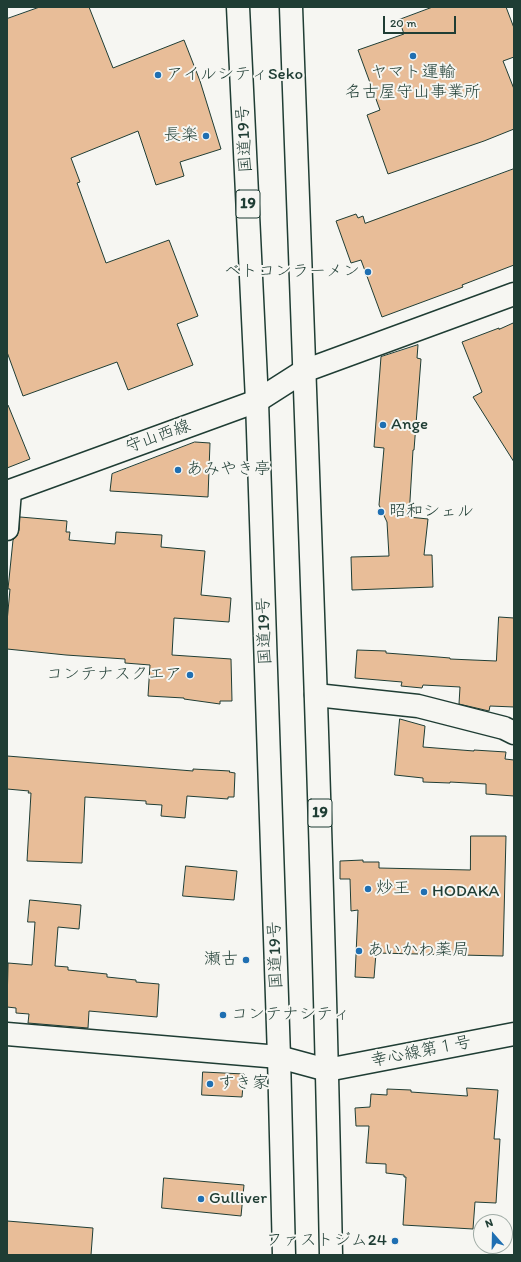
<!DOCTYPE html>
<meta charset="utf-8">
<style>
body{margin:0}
#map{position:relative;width:521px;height:1262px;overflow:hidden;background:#f6f6f2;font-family:Itim,sans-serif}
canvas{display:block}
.frame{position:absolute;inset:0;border:8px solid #1f3d34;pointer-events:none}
.north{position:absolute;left:473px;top:1214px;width:40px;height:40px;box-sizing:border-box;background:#f6f6f2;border:1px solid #a0aca6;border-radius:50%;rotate:340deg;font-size:11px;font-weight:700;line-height:16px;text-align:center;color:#1f3d34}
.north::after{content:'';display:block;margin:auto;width:14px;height:18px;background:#1f6fb2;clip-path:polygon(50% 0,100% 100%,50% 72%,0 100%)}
.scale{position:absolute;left:383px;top:16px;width:73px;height:18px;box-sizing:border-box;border:2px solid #1f3d34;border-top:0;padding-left:5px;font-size:12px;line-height:14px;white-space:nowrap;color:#1f3d34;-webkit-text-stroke:3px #f6f6f2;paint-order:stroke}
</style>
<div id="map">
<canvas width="521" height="1262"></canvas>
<div class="frame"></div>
<div class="north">N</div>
<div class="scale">20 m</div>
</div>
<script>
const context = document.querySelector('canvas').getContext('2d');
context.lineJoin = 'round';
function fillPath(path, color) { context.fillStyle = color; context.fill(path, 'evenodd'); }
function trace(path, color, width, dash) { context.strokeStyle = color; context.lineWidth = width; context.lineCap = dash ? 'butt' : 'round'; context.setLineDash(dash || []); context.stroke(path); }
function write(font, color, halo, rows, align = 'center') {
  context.font = font + ' Itim,"Klee One",sans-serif'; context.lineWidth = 4; context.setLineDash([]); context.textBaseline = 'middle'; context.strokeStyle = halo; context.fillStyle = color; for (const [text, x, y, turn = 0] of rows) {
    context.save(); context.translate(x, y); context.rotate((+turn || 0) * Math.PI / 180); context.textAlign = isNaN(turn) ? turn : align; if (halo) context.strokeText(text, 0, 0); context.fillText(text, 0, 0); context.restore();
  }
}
const building = new Path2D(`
 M40,7h49l24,61 71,-28 16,41 21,68 -41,13 4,14 -28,9 -18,-54 -67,27 9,24 -3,1 29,80 63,-23 29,76 -21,8 16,41 -65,25 -11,-28 -94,34 -16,-44v-333z
 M433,7h73l8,21v29l-11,4 11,28v40l-30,12 -96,33 -21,-59 13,-5 -22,-60 46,-16 -5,-14z
 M514,169v96l-52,20 1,2 -81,30 -21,-57 -10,3 -15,-42 20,-7 2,4 5,-2 2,7z
 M514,323v139l-41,-65 9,-5 -20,-50 37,-14v1z
 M418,345l-1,13 4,1 -7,91h-1l-4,67 19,2 -4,36h8l1,32 -81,3 -1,-33 38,-1 -2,-34 -8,-17 5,-57 -10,-1 7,-90z
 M7,405h1l22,54 -23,9z
 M195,442l15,1 -2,54 -98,-6 2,-17z
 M20,517l47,4 -1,11h4l-1,8 46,4 1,-12 46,3 -1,12 44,4 -4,44 30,3 -2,24 -55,-4 -2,37 59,4 1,42h-12v3l-36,-5v-1l-36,-2 2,-31 -25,-2v-4l-59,-4 -59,-6v-27l3,-33h-2l5,-49 4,-4 2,-6z
 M499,617l15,1v89l-24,-1 -1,5 -30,-7 1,-17 -37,-2 -1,3 -21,-2 1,-4 -47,-4 2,-28 29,1v2l40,3 24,2v1l46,2z
 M400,719l25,7 -2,21 51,4v-1l32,2 -1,7 9,1v36l-28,-2v-10l-36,-2v1l-27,-1v-4l-28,-3z
 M7,756l186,15v-2l37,2 -1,1 6,1 -1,24h-6v2l-41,-3 -2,22 -24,-2 1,-11 -16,-1v-3l-61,-4 -3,66 -55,-2 4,-68h-3l1,-2 -22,-2z
 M471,836h35l-3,120 -127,-3 -2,25 -19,-1 3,-67 -7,1 -1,-32h-10v-18l23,-1v2h16v6l91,2z
 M186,866l51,5 -3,29 -51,-4z
 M30,900l51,5 -2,24 -21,-2 -3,39 13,1v3l39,4v3l29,3v2l23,2 -2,33 -68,-6 -1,17 -60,-5 1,-9 -13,-1v-5l-9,-1 1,-44 24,2 3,-43h-7z
 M203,1072l41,2 -2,23 -40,-2z
 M467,1088l31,2 -4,49h6l-4,64 -21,-1 -2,27 -70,-4 3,-48h-2v-2l-18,-2v-9l-20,-1 3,-37h-13l-1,-18 15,-1 1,-13 16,1v-6l24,1v2l56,4z
 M164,1178l80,7 -3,31 -79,-8z
 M7,1221l86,7 -2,27h-84z`);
const minor = new Path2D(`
 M304,371l210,-77
 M7,529l3,-38
 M316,695l102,11 86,22 10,5
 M7,1034l272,23 48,13 187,-36`);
const major = new Path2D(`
 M7,492l250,-91 47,-30`);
const highway = new Path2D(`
 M238,7l19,394 22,656 5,198
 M291,7c15,416 32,832 40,1248`);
const markers = [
 [413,56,4,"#1f6fb2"],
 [158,75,4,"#1f6fb2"],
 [206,136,4,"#1f6fb2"],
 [368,272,4,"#1f6fb2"],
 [383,425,4,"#1f6fb2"],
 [178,470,4,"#1f6fb2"],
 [381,512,4,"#1f6fb2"],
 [190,675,4,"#1f6fb2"],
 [368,889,4,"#1f6fb2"],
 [424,892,4,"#1f6fb2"],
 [359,951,4,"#1f6fb2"],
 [246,960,4,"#1f6fb2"],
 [223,1015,4,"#1f6fb2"],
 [210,1084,4,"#1f6fb2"],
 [201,1199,4,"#1f6fb2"],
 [395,1241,4,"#1f6fb2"]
];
const shields = [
 [248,204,24],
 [320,813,24]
];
const shieldNames = [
 ["19",248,204],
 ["19",320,813]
];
const poiNames = [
 ["ヤマト運輸",413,73,"center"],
 ["名古屋守山事業所",413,93,"center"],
 ["アイルシティSeko",166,75],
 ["長楽",198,136,"right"],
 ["ベトコンラーメン",360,272,"right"],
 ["Ange",391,425],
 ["あみやき亭",186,470],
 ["昭和シェル",389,512],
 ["コンテナスクエア",182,675,"right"],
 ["炒王",376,889],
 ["HODAKA",432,892],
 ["あいかわ薬局",367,951],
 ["瀬古",238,960,"right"],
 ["コンテナシティ",231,1015],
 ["すき家",218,1084],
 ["Gulliver",209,1199],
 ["ファストジム24",387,1241,"right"]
];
const streetNames = [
 ["国道19号",245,139,-93],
 ["守山西線",158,437,-20],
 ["国道19号",265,631,-92],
 ["国道19号",276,955,-92],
 ["幸心線第１号",421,1052,-11]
];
fillPath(building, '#e8bd98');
trace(building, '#1f3d34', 1);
trace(minor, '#1f3d34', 25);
trace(major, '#1f3d34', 25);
trace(highway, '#1f3d34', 25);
trace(minor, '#f6f6f2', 22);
trace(major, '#f6f6f2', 22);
trace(highway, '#f6f6f2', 22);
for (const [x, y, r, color] of markers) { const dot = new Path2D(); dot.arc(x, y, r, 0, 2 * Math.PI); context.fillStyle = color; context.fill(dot); trace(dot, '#f6f6f2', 1.5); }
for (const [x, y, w] of shields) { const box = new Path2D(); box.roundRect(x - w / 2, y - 14, w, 28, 3); context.fillStyle = '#f6f6f2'; context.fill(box); trace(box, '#1f3d34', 1); }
write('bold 16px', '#1f3d34', null, shieldNames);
write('17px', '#1f3d34', '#f6f6f2', poiNames, 'left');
write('17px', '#1f3d34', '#f6f6f2', streetNames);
</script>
